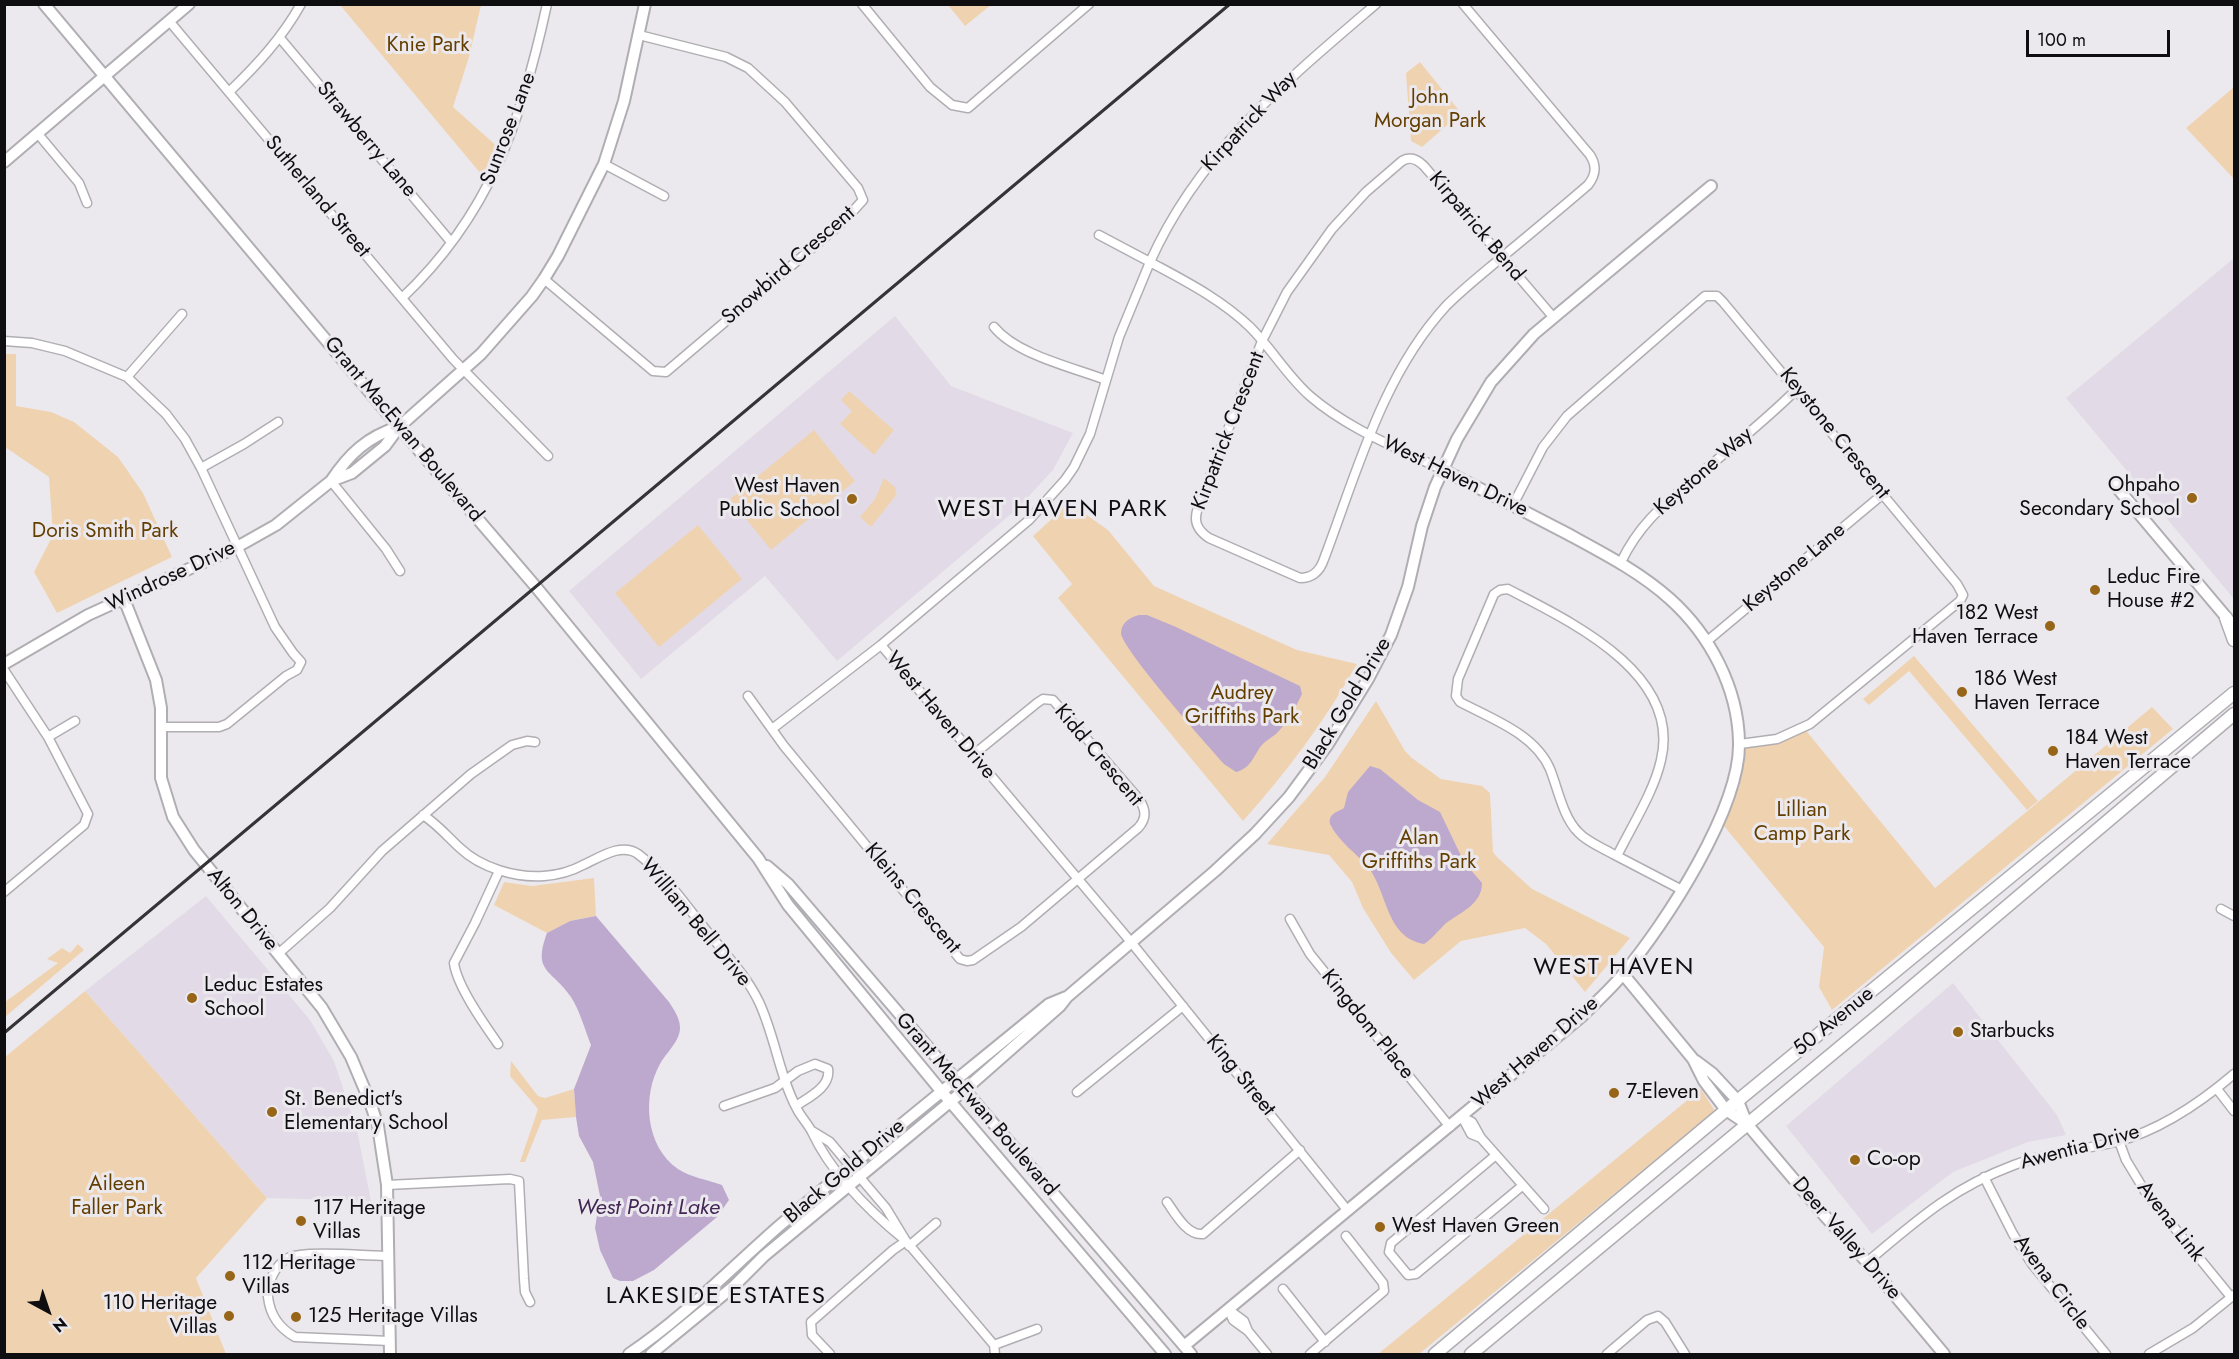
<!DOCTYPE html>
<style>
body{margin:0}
#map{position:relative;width:2239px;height:1359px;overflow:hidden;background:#ece9ee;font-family:Jost,sans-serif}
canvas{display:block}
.frame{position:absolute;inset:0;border:6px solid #0e0d0f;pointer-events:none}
.north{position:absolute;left:18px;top:1281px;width:60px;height:60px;-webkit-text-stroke:4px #ece9ee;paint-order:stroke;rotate:140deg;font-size:16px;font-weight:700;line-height:24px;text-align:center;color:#0e0d0f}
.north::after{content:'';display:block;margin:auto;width:21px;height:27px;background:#0e0d0f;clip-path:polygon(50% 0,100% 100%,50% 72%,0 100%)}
.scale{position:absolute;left:2026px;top:30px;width:144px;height:27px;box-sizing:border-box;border:3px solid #0e0d0f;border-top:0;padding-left:8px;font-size:18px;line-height:21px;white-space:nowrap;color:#0e0d0f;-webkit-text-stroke:4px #ece9ee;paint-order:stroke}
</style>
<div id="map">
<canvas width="2239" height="1359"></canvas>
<div class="frame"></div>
<div class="north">N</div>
<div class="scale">100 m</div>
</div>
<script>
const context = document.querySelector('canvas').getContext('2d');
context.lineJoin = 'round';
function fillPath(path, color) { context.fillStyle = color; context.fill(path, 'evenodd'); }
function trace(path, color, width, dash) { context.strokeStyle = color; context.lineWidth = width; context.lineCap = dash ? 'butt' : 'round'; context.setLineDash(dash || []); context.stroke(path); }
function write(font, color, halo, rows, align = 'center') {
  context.font = font + ' Jost,sans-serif'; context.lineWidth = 6; context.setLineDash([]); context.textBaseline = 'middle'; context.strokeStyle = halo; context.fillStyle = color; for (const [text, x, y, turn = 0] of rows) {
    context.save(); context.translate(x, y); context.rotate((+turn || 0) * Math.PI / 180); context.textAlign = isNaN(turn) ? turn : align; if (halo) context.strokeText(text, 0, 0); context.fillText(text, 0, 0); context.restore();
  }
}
const built = new Path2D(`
 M2234,258v341l-168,-201z
 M895,316l56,70 122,47 -20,37 -36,39 -180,152 -72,-85 -124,103 -72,-88z
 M206,896l104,124 24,41 23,69 14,71 -104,-3 -182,-207z
 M1953,983l104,132 9,20 -38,7 -75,30 -81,62 -86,-108z`);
const green = new Path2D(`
 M340,5h141l-12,52 -16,50 47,42 -14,31z
 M948,5h43l-26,21z
 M1420,62l41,51 -39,34 -11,-6 -5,-68z
 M2234,87v92l-48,-51z
 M5,354h11v52l35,6 23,10 44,35 25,36 29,64 -115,56 -23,-41 19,-37 -4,-58 -44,-30z
 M849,391l45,39 -20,25 -34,-31 12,-13 -11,-11z
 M814,430l41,51 -84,69 -41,-51z
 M884,478l12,10 -1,4 2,2 -26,33 -11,-10 15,-18z
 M1067,501l41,29 46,56 143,64 60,14c-32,57 -70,108 -114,157l-185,-223 14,-14 -39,-48 22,-20z
 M698,525l44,54 -83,68 -44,-54z
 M1914,656l124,145 -11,9 -118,-139 -40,34 -6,-6z
 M1376,701l29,50 7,7 29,21 41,7 8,7 3,59 4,5 35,32 98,49 -45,54 -39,-48 -21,-16 -64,13 -47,39 -23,-27 -28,-45 -11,-26 -23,-27 -62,-11 58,-67z
 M2152,707l21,22 -341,281 -13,-23 5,-40 -105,-127 21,-76 63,-17 132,161z
 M594,878l2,38 -26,5 -23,12 -53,-28 10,-23 28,4z
 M78,944l6,6 -79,67v-15l53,-39 -11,-4 15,-11 8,5z
 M85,991l182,207 -71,80 30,76h-221v-297z
 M511,1061l27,35 7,2 29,-9 2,28 -34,3 -17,42h-5l18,-53 -28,-33z
 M1701,1089l14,22 -296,243h-41z`);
const water = new Path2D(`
 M1139,615h8l29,12 124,59 2,8c-7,15 -15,29 -26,40 -5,4 -11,7 -15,12 -8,11 -10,22 -25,26l-12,-8c-16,-18 -103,-116 -103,-131 0,-10 9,-16 18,-18z
 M1370,766l10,3 38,31 22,12 24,50 18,21c0,22 -23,30 -37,41 -7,7 -13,15 -21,20 -39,-7 -36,-52 -56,-77 -13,-15 -29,-25 -38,-43 -2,-11 8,-12 14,-16l4,-16z
 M596,916l73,86c5,8 11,16 11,26 0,13 -14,25 -20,36 -18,32 -15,82 18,105 12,8 30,11 44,16l7,15 -12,17 -63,53 -21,11h-13l-7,-3 -13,-28 -5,-22 5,-32 -7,-34 -14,-26 -3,-19 -2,-28 17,-44c-6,-15 -11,-34 -20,-48 -19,-28 -39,-24 -24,-64l23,-12z`);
const street = new Path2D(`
 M862,4l68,83 22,18 16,3 121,-104
 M1463,4l127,151c7,11 6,20 -2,30 -29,25 -58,49 -87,73 -19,16 -38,31 -55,48 -64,70 -89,166 -122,253 -4,12 -11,19 -24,19l-91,-40c-12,-8 -16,-17 -11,-30l64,-167 25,-49 45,-63 34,-37 36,-31c8,-5 15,-2 22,5l130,152
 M170,22l283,337 95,97
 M280,38l171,204
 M229,92c28,-27 53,-54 72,-88
 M38,134l41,49 8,20
 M604,164l60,32
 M1099,235l51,27c49,-110 137,-182 226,-258
 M544,279l109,92 13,1 178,-151 19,-21 -5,-12 -73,-86 -37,-34 -22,-11 -87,-22
 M402,298c88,-83 120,-178 145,-294
 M994,327c23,28 78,40 112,53
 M4,341l28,2 33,8 62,26 39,37 19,25 16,29 74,159 18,26 8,9 -4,8 -11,6 -59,48 -8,3h-58
 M127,377l55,-63
 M201,468l43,-24 34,-22
 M331,481l55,68 14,22
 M1513,505l30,-58 24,-31 138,-120h12l6,6 234,282 6,11 -3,6 -150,123 -33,15 -37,5
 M1621,562c20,-41 45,-59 79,-88 33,-28 67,-55 97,-85
 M1706,642l177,-148
 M4,670l44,67 40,77 -4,11 -80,67
 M748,696l36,50 176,213 7,2 6,-1 48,-33 117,-99c9,-10 8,-18 1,-29l-86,-99 -10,-1 -6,4 -64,52
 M772,729l109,-84
 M48,737l27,-16
 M423,815c14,9 24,21 37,33 21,20 56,30 84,28 13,-1 28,-5 39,-11 16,-7 38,-23 55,-11 29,22 50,55 73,82 17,21 36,41 48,66 16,34 20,73 38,107 4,8 11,15 15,23 20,43 57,79 94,109
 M1617,856c14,-29 37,-64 44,-96 21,-87 -92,-139 -153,-171l-8,1 -6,4 -36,85 -2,17 4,6c32,17 75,32 90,67 8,20 13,48 28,63 9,10 23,15 35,22 23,12 46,24 69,36
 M2221,909l13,7
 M1290,919l20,35 140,173
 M278,954l52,-46 52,-57 89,-77 41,-29 15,-4 8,1
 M498,1044c-14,-20 -41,-58 -44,-81l21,-40 24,-52
 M2217,1089l17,22
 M1077,1092l106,-86
 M724,1106l51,-18 23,-17 17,-7 13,5c3,18 -19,28 -32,37
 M1462,1117l10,5 9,16 63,71
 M1462,1117l9,17 10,4
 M812,1131l18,11 21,25 35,41 20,33 88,104 1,9
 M2119,1141l7,19 20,33 85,104
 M1496,1155l-105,88 -2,9 19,23 8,-1 106,-88
 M1984,1177l29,57 19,30 74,90
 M387,1185l123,-6 9,2 5,98 1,13 5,10
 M1167,1202c8,11 20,34 36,32l97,-84
 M1348,1211l-217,-269 -250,-297 148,-125 36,-40 9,-13 16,-33 29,-97 31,-75c35,19 71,37 100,65 22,22 37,49 60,69 38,33 88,52 133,74
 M909,1246l27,-23
 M389,1256c-20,0 -85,-6 -101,2 -13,7 -21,25 -20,39 2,18 11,31 27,40l95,4
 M1867,1262c50,-42 85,-74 147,-97 34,-13 68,-15 102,-23 45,-12 84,-39 118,-68
 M1283,1289l42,53
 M1229,1310l15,11 4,10 19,23
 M1229,1310l4,10 15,11
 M994,1345l43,-16
 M830,1354l-18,-19 -1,-13 82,-72 13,-9
 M1310,1354l74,-63 -1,-8 -37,-47
 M1607,1354l40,-34 11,-4 7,6 20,32
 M2149,1354l44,-26 41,-33`);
const secondary = new Path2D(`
 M44,4l355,423 137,160 222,271 30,47 154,187 223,262
 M4,162l185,-158
 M331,481c18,-27 36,-44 67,-54
 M2114,484l118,140
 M124,599l32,81 5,28v70l12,39 21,33 128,158 29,49 19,45 8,24 9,59 3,169
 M4,664l84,-49 149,-68 39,-22 55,-44 21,-8 33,-27 14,-19 82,-73 51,-58 12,-17 14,-23 46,-92 20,-63 21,-97
 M767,866l21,18 403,470
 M1623,974l70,85 11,22 22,29 21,14 77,91 43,47 77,92
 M1696,1061l16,12 26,28 9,23
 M1184,1346l398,-330c14,-14 29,-27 41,-42 42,-50 118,-166 116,-232 -1,-54 -29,-107 -69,-143 -30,-27 -67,-46 -102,-65 -42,-22 -83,-43 -125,-64
 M629,1354c54,-36 100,-84 149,-127 89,-76 181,-149 271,-223l17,-7
 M651,1354l83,-68 30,-30 204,-169 92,-81 7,-9 148,-126 40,-37 34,-37 39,-53 40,-65 23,-44 17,-48 14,-61 13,-39 22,-48 34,-57 43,-48 177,-148`);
const primary = new Path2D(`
 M2226,618l8,22
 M1435,1354l284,-238 515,-423
 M1471,1354l409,-340 354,-300`);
const rail = new Path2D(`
 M4,1033l1226,-1029`);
const markers = [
 [2192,498,6,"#976518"],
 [852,499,6,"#976518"],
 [2095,590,6,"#976518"],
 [2050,626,6,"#976518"],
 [1962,692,6,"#976518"],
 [2053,751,6,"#976518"],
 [192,998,6,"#976518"],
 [1958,1032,6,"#976518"],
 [1614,1093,6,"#976518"],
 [272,1112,6,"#976518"],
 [1855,1160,6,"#976518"],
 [301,1221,6,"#976518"],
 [1380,1227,6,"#976518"],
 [230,1276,6,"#976518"],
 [229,1316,6,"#976518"],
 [296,1317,6,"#976518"]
];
const parkNames = [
 ["Knie Park",428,46],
 ["John",1430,98],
 ["Morgan Park",1430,122],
 ["Doris Smith Park",105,532],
 ["Audrey",1242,694],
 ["Griffiths Park",1242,718],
 ["Lillian",1802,811],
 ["Camp Park",1802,835],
 ["Alan",1419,839],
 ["Griffiths Park",1419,863],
 ["Aileen",117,1185],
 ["Faller Park",117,1209]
];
const streetNames = [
 ["Kirpatrick Way",1250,122,-47],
 ["Sunrose Lane",509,129,-69],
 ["Strawberry Lane",366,140,50],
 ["Sutherland Street",317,197,50],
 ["Kirpatrick Bend",1476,227,50],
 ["Snowbird Crescent",789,266,-41],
 ["Grant MacEwan Boulevard",403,430,50],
 ["Kirpatrick Crescent",1229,431,-69],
 ["Keystone Crescent",1834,434,51],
 ["Keystone Way",1704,472,-41],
 ["West Haven Drive",1455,477,26],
 ["Keystone Lane",1795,568,-40],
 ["Windrose Drive",171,577,-25],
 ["Black Gold Drive",1348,704,-59],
 ["West Haven Drive",940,716,50],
 ["Kidd Crescent",1098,756,50],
 ["Kleins Crescent",912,899,50],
 ["Alton Drive",242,910,51],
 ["William Bell Drive",695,923,50],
 ["50 Avenue",1834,1022,-39],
 ["Kingdom Place",1367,1025,51],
 ["West Haven Drive",1536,1053,-41],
 ["King Street",1240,1076,51],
 ["Grant MacEwan Boulevard",976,1105,49],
 ["Awentia Drive",2080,1148,-15],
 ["Black Gold Drive",845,1172,-40],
 ["Avena Link",2170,1222,52],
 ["Deer Valley Drive",1846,1239,49],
 ["Avena Circle",2051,1283,53]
];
const poiNames = [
 ["Ohpaho",2180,486,"right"],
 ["Secondary School",2180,510,"right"],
 ["West Haven",840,487,"right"],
 ["Public School",840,511,"right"],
 ["Leduc Fire",2107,578],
 ["House #2",2107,602],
 ["182 West",2038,614,"right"],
 ["Haven Terrace",2038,638,"right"],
 ["186 West",1974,680],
 ["Haven Terrace",1974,704],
 ["184 West",2065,739],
 ["Haven Terrace",2065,763],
 ["Leduc Estates",204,986],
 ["School",204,1010],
 ["Starbucks",1970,1032],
 ["7-Eleven",1626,1093],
 ["St. Benedict's",284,1100],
 ["Elementary School",284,1124],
 ["Co-op",1867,1160],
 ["117 Heritage",313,1209],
 ["Villas",313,1233],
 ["West Haven Green",1392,1227],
 ["112 Heritage",242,1264],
 ["Villas",242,1288],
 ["110 Heritage",217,1304,"right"],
 ["Villas",217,1328,"right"],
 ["125 Heritage Villas",308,1317]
];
const waterNames = [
 ["West Point Lake",648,1209]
];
const quarterNames = [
 ["WEST HAVEN PARK",1053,510],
 ["WEST HAVEN",1614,968],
 ["LAKESIDE ESTATES",716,1297]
];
fillPath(built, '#e2dbe7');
fillPath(green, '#efd3b1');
fillPath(water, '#bda9cd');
trace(street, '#b0aeb3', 11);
trace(secondary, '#b0aeb3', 14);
trace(primary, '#b0aeb3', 15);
trace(street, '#fff', 8);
trace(secondary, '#fff', 10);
trace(primary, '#fff', 12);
trace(rail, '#343335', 3);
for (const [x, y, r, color] of markers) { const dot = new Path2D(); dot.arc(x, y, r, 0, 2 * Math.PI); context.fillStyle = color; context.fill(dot); trace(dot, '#ece9ee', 2); }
write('21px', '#633e01', '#ece9ee', parkNames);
write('21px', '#0e0d0f', '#ece9ee', streetNames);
write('21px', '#0e0d0f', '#ece9ee', poiNames, 'left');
write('italic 22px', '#422755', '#ece9ee', waterNames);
context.letterSpacing = '1.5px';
write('24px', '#0e0d0f', '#ece9ee', quarterNames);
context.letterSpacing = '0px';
</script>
